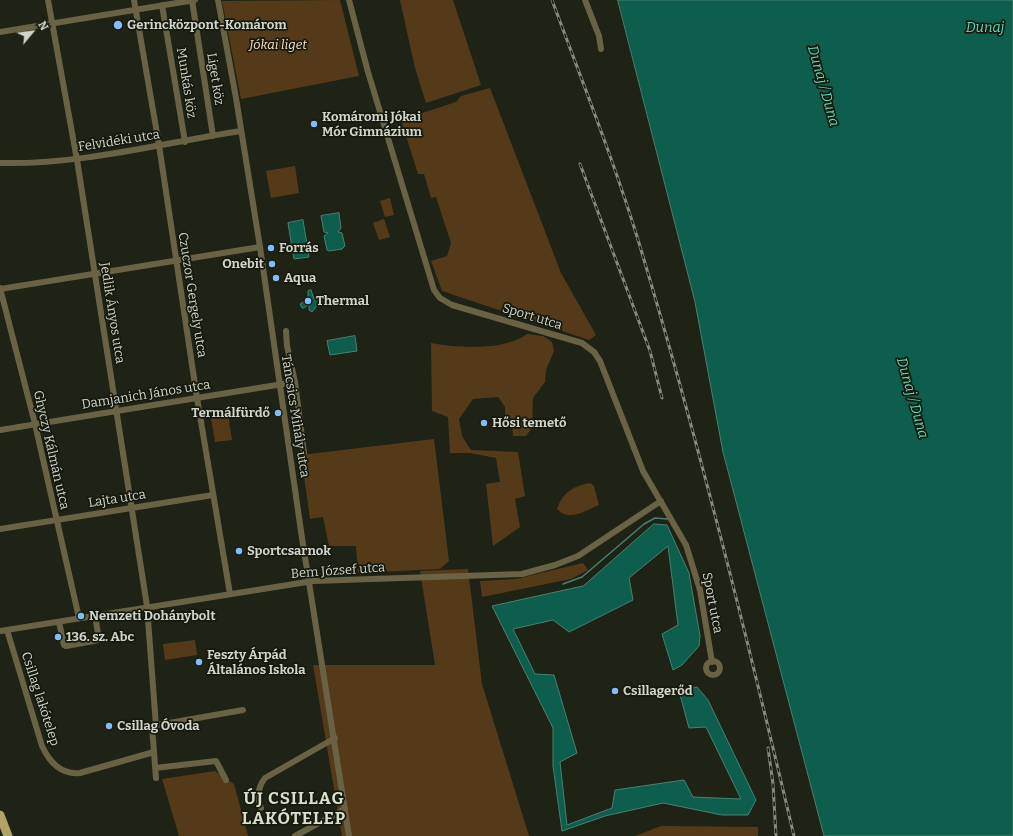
<!DOCTYPE html>
<meta charset="utf-8">
<style>
body{margin:0}
#map{position:relative;width:1013px;height:836px;overflow:hidden;background:#1f2315;font-family:Bitter,serif}
canvas{display:block}
.north{position:absolute;left:12px;top:12px;width:40px;height:40px;-webkit-text-stroke:3px #161a0c;paint-order:stroke;rotate:61deg;font-size:11px;font-weight:700;line-height:16px;text-align:center;color:#d1d4cb}
.north::after{content:'';display:block;margin:auto;width:14px;height:18px;background:#d1d4cb;clip-path:polygon(50% 0,100% 100%,50% 72%,0 100%)}
</style>
<div id="map">
<canvas width="1013" height="836"></canvas>
<div class="north">N</div>
</div>
<script>
const context = document.querySelector('canvas').getContext('2d');
context.lineJoin = 'round';
function fillPath(path, color) { context.fillStyle = color; context.fill(path, 'evenodd'); }
function trace(path, color, width, dash) { context.strokeStyle = color; context.lineWidth = width; context.lineCap = dash ? 'butt' : 'round'; context.setLineDash(dash || []); context.stroke(path); }
function write(font, color, halo, rows, align = 'center') {
  context.font = font + ' Bitter,serif'; context.lineWidth = 3.5; context.setLineDash([]); context.textBaseline = 'middle'; context.strokeStyle = halo; context.fillStyle = color; for (const [text, x, y, turn = 0] of rows) {
    context.save(); context.translate(x, y); context.rotate((+turn || 0) * Math.PI / 180); context.textAlign = isNaN(turn) ? turn : align; if (halo) context.strokeText(text, 0, 0); context.fillText(text, 0, 0); context.restore();
  }
}
const green = new Path2D(`
 M340,0l19,76 -118,23 -19,-98z
 M400,0h53l28,85 -55,18 -11,-35z
 M490,88l71,185 35,62 -7,5 -147,-49 -11,-30 16,-5 4,-13 -15,-46 -5,1 -7,-24h-6l-17,-54 55,-18 5,-6z
 M295,166l4,27 -28,5 -5,-27z
 M390,198l4,17 -9,2 -5,-16z
 M384,219l6,18 -11,3 -6,-17z
 M527,334l16,2 9,6 2,9 -8,19 -1,12 -12,16 -1,30 -6,8h-13l-1,-9 -7,-4v-16l-7,-10 -25,2 -14,20 3,17 9,14 47,2 7,44 -10,3 5,28 -27,19 -7,-62 14,-2 -4,-24 -26,-5h-20l-2,-36 -16,-6 -1,-68c26,5 74,8 96,-9z
 M227,408l5,32 -17,2 -5,-31z
 M434,439l15,122 -9,8 -82,4 -2,-27h-27l-6,-29 -13,2 -9,-64z
 M590,483l4,3 5,19c-14,6 -30,17 -42,4 5,-16 16,-23 33,-26z
 M583,563l5,7 -17,9 -89,18 -2,-16 36,-2z
 M468,569l14,115 47,152h-187l-29,-171h122l-15,-94z
 M195,640l2,15 -32,5 -2,-16z
 M215,771l19,13 14,52h-69l-17,-57z
 M661,826l97,1v9h-123z`);
const water = new Path2D(`
 M618,0h395v836h-189l-101,-384 -28,-150z
 M339,213l2,15 -3,4 4,1 3,13 -3,3 -13,2 -2,-1 -3,-14 4,-3 -4,-1 -3,-16z
 M303,220l6,37 -15,2 -6,-36z
 M311,290l3,9 7,-3 5,4 -2,3 -6,1 -6,8 -3,-2v-6l-5,4h-2l-2,-4 8,-5v-8z
 M355,336l2,15 -27,4 -3,-14z
 M654,524l13,1 22,48 11,63 -1,10 -17,19 -9,5 -11,-36 16,-9 -10,-79 -39,32 4,22 -64,32 -16,-12 -40,9 22,45 19,1 23,78 -17,9 7,63 45,-17 3,-18 69,-10 9,17 48,2 -35,-72 -17,1 -10,-37 18,-4 11,13 48,100 -8,15h-26l-59,-12 -58,13 -43,15 -9,-65v-38l-61,-122 91,-20z`);
const stream = new Path2D(`
 M563,584l19,-7 62,-53 11,-6 13,1`);
const minor = new Path2D(`
 M48,0l29,160 70,446 9,120
 M134,0l25,145 38,253 33,196
 M192,0l21,136
 M218,0l18,98 24,149 42,291 47,298
 M349,0l19,72 66,218 6,8 12,7 130,38 12,9 6,9 43,110 43,74 14,45 12,72
 M585,0l14,36 2,13
 M162,5l23,137
 M0,32l195,-32
 M0,163c82,2 161,-20 241,-32
 M0,288l35,136 44,194
 M0,289l260,-42
 M286,331l1,15 8,36
 M0,430l295,-48 9,71
 M0,529l213,-34
 M59,622l5,23 2,1 33,-6 -4,-25
 M7,630l35,116c7,15 19,29 38,27l74,-21
 M0,631l313,-50 209,-7 33,-9 23,-9 83,-55
 M706 668a7 7 0 1 1 14 0a7 7 0 1 1-14 0Z
 M155,768l61,-7 10,19
 M156,778l-4,-52 91,-16
 M261,808c-4,-10 -3,-21 4,-30l70,-40
 M295,836l50,-27`);
const primary = new Path2D(`
 M0,815l8,21`);
const rail = new Path2D(`
 M552,0c30,81 62,161 87,243 59,196 108,394 155,593
 M580,164l70,187 12,47
 M768,748l5,36 3,52`);
const markers = [
 [118,25,5,"#83bcfa"],
 [314,124,4,"#83bcfa"],
 [271,248,4,"#83bcfa"],
 [272,264,4,"#83bcfa"],
 [276,278,4,"#83bcfa"],
 [308,301,4,"#83bcfa"],
 [278,413,4,"#83bcfa"],
 [484,423,4,"#83bcfa"],
 [239,551,4,"#83bcfa"],
 [81,616,4,"#83bcfa"],
 [58,637,4,"#83bcfa"],
 [199,662,4,"#83bcfa"],
 [615,691,4,"#83bcfa"],
 [109,726,4,"#83bcfa"]
];
const poiNames = [
 ["Gerincközpont-Komárom",127,25],
 ["Komáromi Jókai",322,117],
 ["Mór Gimnázium",322,132],
 ["Forrás",279,248],
 ["Onebit",264,264,"right"],
 ["Aqua",284,278],
 ["Thermal",316,301],
 ["Termálfürdő",270,413,"right"],
 ["Hősi temető",492,423],
 ["Sportcsarnok",247,551],
 ["Nemzeti Dohánybolt",89,616],
 ["136. sz. Abc",66,637],
 ["Feszty Árpád",207,655],
 ["Általános Iskola",207,670],
 ["Csillagerőd",623,691],
 ["Csillag Óvoda",117,726]
];
const parkNames = [
 ["Jókai liget",278,45]
];
const streetNames = [
 ["Liget köz",215,79,81],
 ["Munkás köz",186,83,81],
 ["Felvidéki utca",119,141,-9],
 ["Czuczor Gergely utca",192,295,81],
 ["Jedlik Ányos utca",112,313,81],
 ["Sport utca",532,317,17],
 ["Damjanich János utca",146,395,-9],
 ["Táncsics Mihály utca",295,416,81],
 ["Ghyczy Kálmán utca",51,450,77],
 ["Lajta utca",117,499,-9],
 ["Bem József utca",338,571,-4],
 ["Sport utca",712,603,79],
 ["Csillag lakótelep",40,699,72]
];
const waterNames = [
 ["Dunaj",985,28],
 ["Dunaj / Duna",823,86,74],
 ["Dunaj / Duna",912,398,74]
];
const districtNames = [
 ["ÚJ CSILLAG",294,799],
 ["LAKÓTELEP",294,819]
];
fillPath(green, '#543a19');
fillPath(water, '#0d5e4d');
trace(water, '#488173', 1);
trace(stream, '#488173', 1.5);
trace(minor, '#696245', 6);
trace(primary, '#b1a366', 9);
trace(rail, '#868a7f', 3);
trace(rail, '#161a0c', 1.5, [4.5]);
for (const [x, y, r, color] of markers) { const dot = new Path2D(); dot.arc(x, y, r, 0, 2 * Math.PI); context.fillStyle = color; context.fill(dot); trace(dot, '#161a0c', 1.5); }
write('bold 13px', '#d1d4cb', '#161a0c', poiNames, 'left');
write('italic 13px', '#fbdfc0', '#161a0c', parkNames);
write('13px', '#d1d4cb', '#161a0c', streetNames);
write('italic 14px', '#57debd', '#161a0c', waterNames);
context.letterSpacing = '1px';
write('bold 17px', '#d9dfcc', '#161a0c', districtNames);
context.letterSpacing = '0px';
</script>
